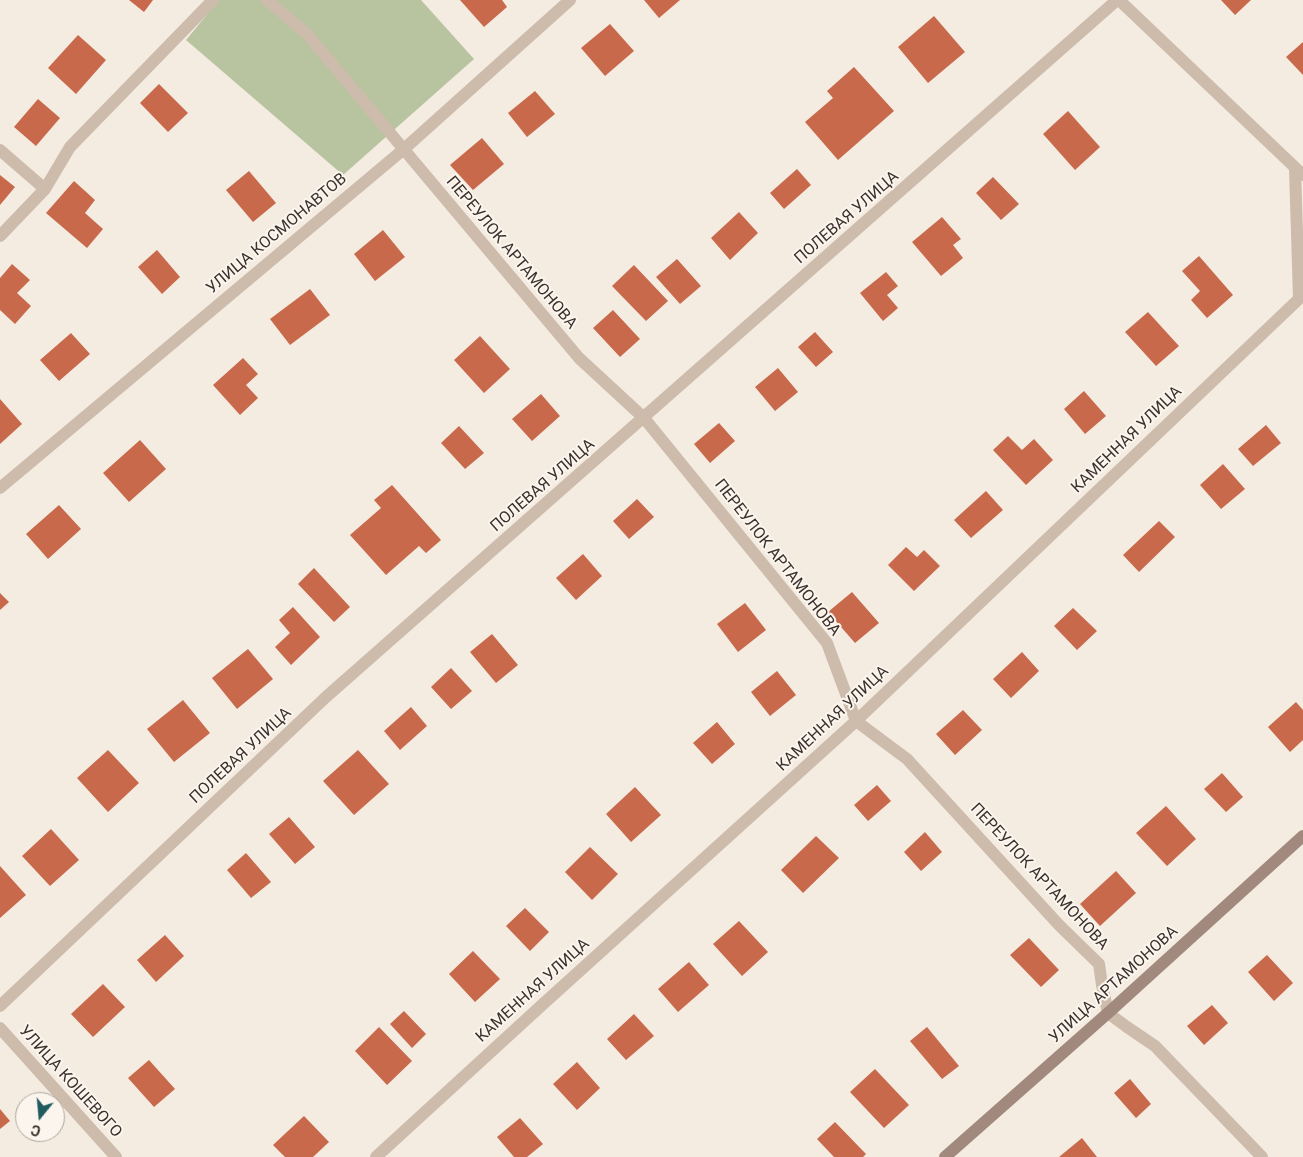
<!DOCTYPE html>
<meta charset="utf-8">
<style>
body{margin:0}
#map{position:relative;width:1303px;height:1157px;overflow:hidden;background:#f4ebe1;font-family:Roboto,sans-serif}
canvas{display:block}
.north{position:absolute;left:15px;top:1092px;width:50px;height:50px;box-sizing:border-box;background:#fbf5ee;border:1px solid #aea6a0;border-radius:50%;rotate:197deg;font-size:14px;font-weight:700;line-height:20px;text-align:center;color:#3b302b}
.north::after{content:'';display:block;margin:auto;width:18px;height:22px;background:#1f5a5e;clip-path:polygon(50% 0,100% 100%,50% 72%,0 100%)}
</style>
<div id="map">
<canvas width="1303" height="1157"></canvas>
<div class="north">С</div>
</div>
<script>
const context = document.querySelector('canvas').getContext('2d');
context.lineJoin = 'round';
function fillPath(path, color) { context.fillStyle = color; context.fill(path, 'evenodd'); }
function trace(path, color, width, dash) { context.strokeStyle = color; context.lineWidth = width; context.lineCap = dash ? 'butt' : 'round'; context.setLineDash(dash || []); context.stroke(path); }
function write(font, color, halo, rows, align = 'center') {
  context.font = font + ' Roboto,sans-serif'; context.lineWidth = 4; context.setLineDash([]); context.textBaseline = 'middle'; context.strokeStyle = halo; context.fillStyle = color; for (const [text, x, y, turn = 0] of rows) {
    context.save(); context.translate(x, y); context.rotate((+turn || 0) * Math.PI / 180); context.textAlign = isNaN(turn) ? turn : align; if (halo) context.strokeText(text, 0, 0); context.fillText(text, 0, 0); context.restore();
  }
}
const green = new Path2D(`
 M219,0h202l53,59 -131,116 -157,-135z`);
const building = new Path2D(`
 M129,0h24l-9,12z
 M460,0h42l5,7 -23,20z
 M644,0h36l-21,18z
 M1221,0h30l-16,15z
 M934,16l31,36 -37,31 -30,-36z
 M610,24l24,27 -29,25 -24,-28z
 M78,35l28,25 -30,34 -28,-26z
 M1303,42v33l-17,-18z
 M854,67l40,44 -56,49 -33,-38 28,-24 -6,-7z
 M159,84l29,29 -20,19 -28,-29z
 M535,91l20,23 -28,23 -19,-24z
 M38,99l22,19 -24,28 -22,-19z
 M1068,111l32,36 -25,23 -32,-36z
 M482,138l22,26 -31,26 -23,-25z
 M797,169l14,16 -27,24 -14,-16z
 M249,171l27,32 -23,19 -27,-32z
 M0,175l15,12 -15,18z
 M993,177l26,27 -18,16 -25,-27z
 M74,181l21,19 -10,13 18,16 -16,19 -41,-35z
 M739,212l19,21 -28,27 -19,-22z
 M942,217l19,22 -8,6 10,13 -22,18 -29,-34z
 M383,230l22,27 -30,24 -21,-27z
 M157,250l23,27 -18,17 -24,-27z
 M1199,256l34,39 -26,23 -16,-18 9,-9 -18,-20z
 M677,259l24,27 -21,18 -24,-27z
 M12,264l18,16 -13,13 14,13 -16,18 -15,-14v-32z
 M634,265l34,36 -22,20 -34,-35z
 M886,272l12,14 -11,9 11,13 -15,13 -23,-28z
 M310,289l20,26 -40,30 -20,-26z
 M613,310l27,29 -20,18 -27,-29z
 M1148,312l31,34 -23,20 -31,-34z
 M815,332l18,20 -17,15 -18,-20z
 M71,333l19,21 -31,27 -19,-21z
 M480,336l30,33 -26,24 -30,-33z
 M243,358l15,16 -12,11 12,13 -18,17 -27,-30z
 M778,368l20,24 -23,19 -20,-24z
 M1084,391l22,25 -21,18 -21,-25z
 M541,394l19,22 -28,25 -20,-22z
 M0,399l22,25 -22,20z
 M719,423l16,18 -25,22 -16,-19z
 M1266,425l15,18 -28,23 -15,-17z
 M459,426l25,27 -19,16 -24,-26z
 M1008,436l14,14 12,-11 19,21 -27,25 -33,-35z
 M140,440l26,29 -37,33 -26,-29z
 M1223,464l22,25 -24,20 -21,-24z
 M392,485l49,55 -15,13 -7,-7 -33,29 -36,-40 31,-27 -7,-8z
 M986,491l17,19 -32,28 -17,-18z
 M637,499l17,18 -25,22 -16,-18z
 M59,505l22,24 -33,30 -22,-25z
 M1159,521l16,16 -36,35 -16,-17z
 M906,547l11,10 7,-7 16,16 -26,25 -26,-26z
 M583,554l19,22 -26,24 -20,-22z
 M314,568l36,39 -16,15 -36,-38z
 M852,592l27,31 -24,20 -27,-31z
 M0,593l9,9 -9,8z
 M745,603l21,27 -28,22 -21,-28z
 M293,607l27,30 -29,28 -16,-18 15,-14 -11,-13z
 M1073,608l24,23 -20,19 -23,-24z
 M492,634l26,31 -22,18 -26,-31z
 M248,649l25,30 -36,30 -25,-31z
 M1022,652l17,19 -28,27 -18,-19z
 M451,668l21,23 -21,18 -20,-22z
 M777,671l19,24 -26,21 -19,-24z
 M183,700l27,33 -36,29 -27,-33z
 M1296,702l7,8v30l-13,12 -22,-25z
 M411,707l16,19 -27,24 -16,-19z
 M963,710l19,20 -27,25 -19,-21z
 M717,722l18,22 -23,20 -19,-21z
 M108,750l31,33 -31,29 -31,-34z
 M358,750l31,34 -35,31 -31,-34z
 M1222,773l21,24 -17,15 -22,-23z
 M877,785l14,16 -23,20 -14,-16z
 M635,787l26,28 -30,27 -25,-28z
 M1166,806l30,33 -29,27 -31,-33z
 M289,817l26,30 -20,17 -26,-30z
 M51,829l28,31 -29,26 -28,-30z
 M925,832l17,20 -21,19 -17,-19z
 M816,836l23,22 -36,35 -22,-23z
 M590,847l28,27 -26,26 -27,-28z
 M246,853l25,29 -20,16 -24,-28z
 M0,866l26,29 -26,23z
 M1116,871l20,22 -36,33 -20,-22z
 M525,908l24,24 -19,19 -24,-25z
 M739,921l29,31 -26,24 -29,-32z
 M165,935l19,21 -28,26 -19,-22z
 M1029,938l30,32 -18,17 -31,-32z
 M473,951l27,28 -25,23 -26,-28z
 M1267,955l26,28 -19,18 -26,-29z
 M689,962l20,23 -31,27 -20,-23z
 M103,984l22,23 -32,30 -22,-23z
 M1212,1005l16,18 -24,22 -17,-19z
 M404,1011l22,23 -14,14 -22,-24z
 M634,1014l20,22 -28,24 -19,-21z
 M379,1027l33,34 -25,24 -32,-34z
 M927,1027l32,39 -17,13 -32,-38z
 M149,1060l26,29 -21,18 -26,-29z
 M577,1062l23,26 -23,22 -24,-26z
 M875,1069l34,36 -25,23 -34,-36z
 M1130,1079l21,25 -15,14 -22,-25z
 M0,1109l10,12 -10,8z
 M304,1116l25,26 -16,15h-28l-12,-12z
 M520,1118l23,26 -16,13h-13l-17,-20z
 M835,1122l31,32 -3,3h-29l-17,-18z
 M1082,1138l15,19h-38z`);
const lane = new Path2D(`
 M1295,168l4,130`);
const street = new Path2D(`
 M267,0l40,34 272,324 65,60 183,225 29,78 51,38 152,166 40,39 3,21 6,28 19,14 28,19 107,111
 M1119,0l184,175
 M0,150l45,39
 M0,236l45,-47 25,-42 143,-147
 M0,488l404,-339 166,-149
 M0,1006l326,-309 791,-697
 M0,1028l116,129
 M376,1157l166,-152 314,-284 447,-426`);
const secondary = new Path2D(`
 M945,1157l163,-144 195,-177`);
const streetNames = [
 ["ПОЛЕВАЯ УЛИЦА",847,218,-41],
 ["УЛИЦА КОСМОНАВТОВ",277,234,-40],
 ["ПЕРЕУЛОК АРТАМОНОВА",511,253,50],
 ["КАМЕННАЯ УЛИЦА",1127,440,-44],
 ["ПОЛЕВАЯ УЛИЦА",543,486,-41],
 ["ПЕРЕУЛОК АРТАМОНОВА",777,558,52],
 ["КАМЕННАЯ УЛИЦА",833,719,-43],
 ["ПОЛЕВАЯ УЛИЦА",241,756,-43],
 ["ПЕРЕУЛОК АРТАМОНОВА",1039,877,47],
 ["УЛИЦА АРТАМОНОВА",1114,985,-42],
 ["КАМЕННАЯ УЛИЦА",533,991,-42],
 ["УЛИЦА КОШЕВОГО",70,1082,48]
];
fillPath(green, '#b8c4a0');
fillPath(building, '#c8694b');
trace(lane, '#cdbbac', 12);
trace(street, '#cdbbac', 12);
trace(secondary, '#a18a7d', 12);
write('16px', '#3b302b', '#fbf5ee', streetNames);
</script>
